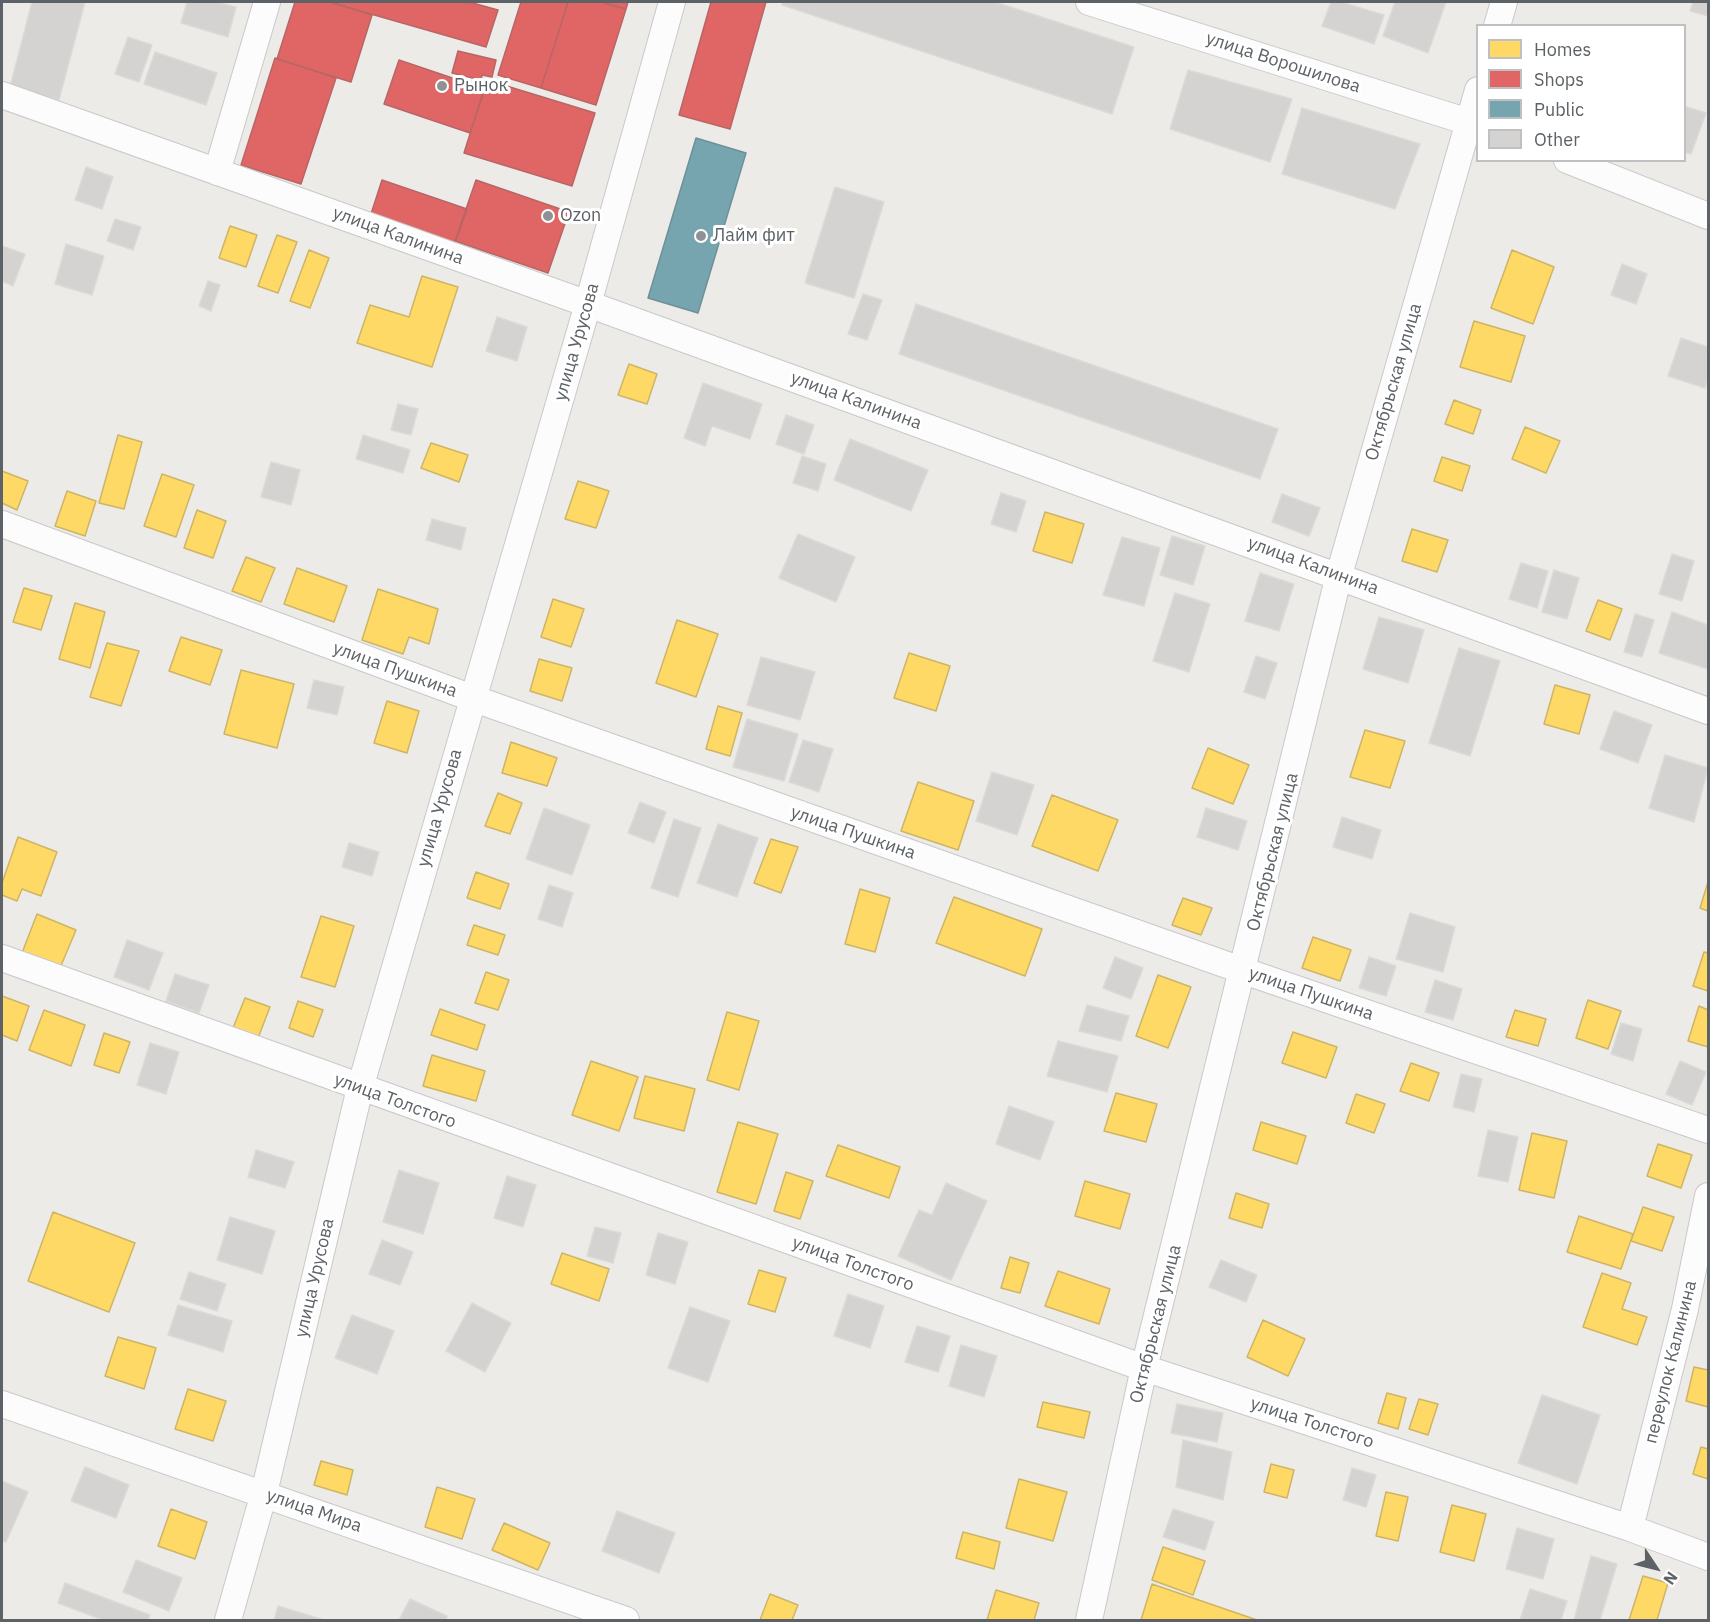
<!DOCTYPE html>
<meta charset="utf-8">
<style>
body{margin:0}
#map{position:relative;width:1710px;height:1622px;overflow:hidden;background:#edebe8;font-family:"IBM Plex Sans",sans-serif}
canvas{display:block}
.frame{position:absolute;inset:0;border:3px solid #5c6266;pointer-events:none}
.legend{position:absolute;left:1476px;top:24px;width:210px;height:138px;box-sizing:border-box;background:#fff;border:2px solid #bec0c2;margin:0;padding:8px 10px;list-style:none;font-size:18px;color:#5c6266}
.legend li{display:flex;align-items:center;gap:12px;height:30px}
.legend b{width:30px;border:2px solid #bec0c2}
.north{position:absolute;left:1626px;top:1538px;width:60px;height:60px;-webkit-text-stroke:4px #fff;paint-order:stroke;rotate:125deg;font-size:16px;font-weight:700;line-height:24px;text-align:center;color:#5c6266}
.north::after{content:'';display:block;margin:auto;width:21px;height:27px;background:#5c6266;clip-path:polygon(50% 0,100% 100%,50% 72%,0 100%)}
</style>
<div id="map">
<canvas width="1710" height="1622"></canvas>
<div class="frame"></div>
<ul class="legend">
<li><b style="height:16px;background:#ffd966"></b>Homes</li>
<li><b style="height:16px;background:#e06666"></b>Shops</li>
<li><b style="height:16px;background:#76a5af"></b>Public</li>
<li><b style="height:16px;background:#d5d3d2"></b>Other</li>
</ul>
<div class="north">N</div>
</div>
<script>
const context = document.querySelector('canvas').getContext('2d');
context.lineJoin = 'round';
function fillPath(path, color) { context.fillStyle = color; context.fill(path, 'evenodd'); }
function trace(path, color, width, dash) { context.strokeStyle = color; context.lineWidth = width; context.lineCap = dash ? 'butt' : 'round'; context.setLineDash(dash || []); context.stroke(path); }
function write(font, color, halo, rows, align = 'center') {
  context.font = font + ' "IBM Plex Sans",sans-serif'; context.lineWidth = 6; context.setLineDash([]); context.textBaseline = 'middle'; context.strokeStyle = halo; context.fillStyle = color; for (const [text, x, y, turn = 0] of rows) {
    context.save(); context.translate(x, y); context.rotate((+turn || 0) * Math.PI / 180); context.textAlign = isNaN(turn) ? turn : align; if (halo) context.strokeText(text, 0, 0); context.fillText(text, 0, 0); context.restore();
  }
}
const homes = new Path2D(`
 M230,226l27,9 -11,32 -27,-9z
 M277,235l20,7 -19,51 -20,-7z
 M309,250l20,8 -19,50 -20,-7z
 M1512,250l42,17 -21,57 -42,-16z
 M422,276l36,11 -26,80 -75,-24 13,-38 39,12z
 M1474,321l51,15 -14,46 -51,-15z
 M629,364l28,10 -10,30 -29,-9z
 M1454,400l27,10 -8,24 -28,-10z
 M1525,427l35,14 -14,32 -34,-14z
 M118,435l24,7 -18,67 -25,-6z
 M431,443l37,12 -9,27 -38,-14z
 M1442,457l28,9 -8,25 -28,-10z
 M2,471l26,10 -11,29 -15,-7z
 M162,474l32,11 -18,52 -32,-11z
 M578,481l31,10 -13,37 -31,-9z
 M67,491l29,10 -11,35 -30,-10z
 M197,510l29,11 -13,37 -29,-10z
 M1045,512l39,12 -12,39 -39,-12z
 M1412,529l36,11 -11,32 -35,-11z
 M246,557l29,11 -14,34 -29,-11z
 M297,568l50,18 -13,36 -50,-18z
 M24,588l28,8 -11,34 -28,-8z
 M378,589l60,20 -9,35 -20,-7 -6,17 -41,-14z
 M553,599l31,10 -13,38 -30,-10z
 M1598,600l24,9 -12,31 -24,-9z
 M75,603l30,9 -15,56 -31,-9z
 M677,620l41,14 -22,63 -40,-14z
 M181,637l41,13 -12,35 -41,-14z
 M107,643l32,8 -18,55 -31,-9z
 M909,653l41,13 -14,45 -42,-13z
 M539,659l33,9 -10,33 -32,-10z
 M241,670l53,14 -17,64 -53,-14z
 M1555,685l35,10 -11,39 -35,-10z
 M387,701l32,10 -12,42 -33,-10z
 M718,706l24,7 -12,43 -24,-7z
 M1365,730l40,11 -15,47 -40,-11z
 M511,742l46,16 -10,28 -45,-13z
 M1208,748l41,17 -16,39 -41,-16z
 M918,782l56,19 -16,49 -57,-19z
 M498,793l24,10 -12,31 -25,-8z
 M1052,795l66,25 -20,51 -66,-25z
 M18,837l39,15 -16,44 -19,-7 -5,12 -15,-6v-12z
 M771,839l27,8 -17,46 -27,-10z
 M476,872l33,12 -9,25 -33,-11z
 M1708,882v29l-8,-3z
 M860,889l30,9 -15,54 -30,-8z
 M954,897l88,32 -17,47 -89,-33z
 M1183,898l29,10 -11,27 -29,-10z
 M37,914l39,16 -16,38 -38,-15z
 M321,916l33,10 -19,61 -34,-10z
 M474,925l31,10 -7,20 -31,-10z
 M1313,937l38,13 -11,31 -38,-13z
 M1704,952l4,1v38l-15,-5z
 M486,972l23,8 -11,30 -23,-7z
 M1158,975l33,12 -23,61 -32,-12z
 M2,996l27,10 -12,35 -15,-6z
 M245,998l25,9 -12,31 -25,-10z
 M1588,1000l33,11 -13,38 -32,-11z
 M298,1001l25,9 -10,27 -24,-9z
 M1699,1006l9,4v37l-20,-6z
 M440,1009l45,16 -8,25 -46,-15z
 M44,1010l41,15 -14,41 -42,-16z
 M1515,1010l31,9 -8,27 -32,-9z
 M727,1012l32,9 -20,69 -32,-10z
 M1293,1032l44,15 -11,31 -44,-15z
 M104,1033l26,9 -11,31 -25,-8z
 M432,1055l53,16 -9,30 -53,-15z
 M591,1061l47,16 -19,54 -47,-16z
 M1411,1063l28,10 -10,28 -29,-10z
 M645,1076l50,13 -11,42 -50,-13z
 M1116,1093l41,11 -11,38 -42,-11z
 M1356,1094l29,10 -11,29 -28,-10z
 M738,1122l40,12 -22,70 -39,-12z
 M1261,1122l45,14 -9,28 -44,-14z
 M1532,1133l35,8 -13,57 -35,-8z
 M1658,1144l34,11 -11,33 -34,-12z
 M838,1145l62,22 -11,31 -63,-22z
 M786,1172l27,9 -13,38 -26,-8z
 M1085,1181l45,13 -10,35 -45,-13z
 M1236,1193l33,11 -7,24 -33,-10z
 M1643,1207l31,10 -12,34 -31,-10z
 M53,1212l82,31 -26,69 -81,-31z
 M1579,1216l54,18 -12,35 -54,-17z
 M562,1253l47,16 -10,32 -48,-17z
 M1010,1257l19,6 -9,30 -19,-5z
 M759,1270l27,8 -11,34 -27,-8z
 M1058,1271l52,18 -11,35 -54,-18z
 M1602,1273l29,10 -9,26 25,8 -10,28 -54,-18z
 M1263,1320l42,19 -17,37 -41,-19z
 M118,1337l38,11 -12,41 -39,-13z
 M1694,1367l14,3v37l-22,-6z
 M188,1389l38,12 -13,40 -38,-12z
 M1387,1393l19,5 -8,31 -20,-6z
 M1419,1399l19,5 -10,31 -19,-6z
 M1043,1402l47,10 -6,26 -47,-11z
 M1701,1447l7,2v30l-15,-5z
 M321,1461l32,9 -6,25 -33,-10z
 M1271,1464l23,6 -7,28 -23,-6z
 M1019,1479l48,13 -14,49 -47,-13z
 M437,1487l38,12 -13,40 -37,-12z
 M1386,1492l22,5 -10,44 -22,-5z
 M1452,1505l34,9 -12,47 -34,-9z
 M171,1509l36,13 -12,37 -37,-13z
 M504,1523l46,20 -12,27 -46,-20z
 M963,1532l37,10 -6,27 -38,-11z
 M1163,1547l42,14 -12,34 -41,-15z
 M1643,1576l25,7 -11,37h-28z
 M1152,1584l105,36h-116z
 M996,1590l43,13 -5,17h-47z
 M770,1594l28,11 -6,15h-32z`);
const shops = new Path2D(`
 M295,2h36l41,13 -21,67 -74,-23z
 M329,2h140l29,8 -12,37z
 M521,2h47l-27,86 -43,-13z
 M568,2h33l25,7 -30,96 -55,-17z
 M601,2h27l-2,7z
 M711,2h55l-36,127 -51,-14z
 M458,51l38,9 -4,17 -10,-2 -1,5 -29,-7z
 M275,58l61,20 -35,106 -60,-19z
 M399,60l86,29 -15,44 -86,-29z
 M487,80l108,33 -23,73 -108,-33z
 M382,180l85,29 -12,34 -84,-29z
 M476,180l93,32 -21,61 -93,-32z`);
const public = new Path2D(`
 M696,138l50,15 -48,160 -50,-15z`);
const building = new Path2D(`
 M32,2h53l-26,98 -49,-13z
 M187,2h29l20,5 -8,30 -47,-14z
 M783,2h212l139,45 -22,67 -330,-109z
 M1331,2h10l43,13 -10,29 -52,-18z
 M1395,2h51l-18,51 -45,-17z
 M1693,2h15v14l-18,-5z
 M128,37l24,8 -13,37 -24,-8z
 M155,52l62,21 -11,32 -62,-21z
 M1188,70l104,29 -22,63 -100,-33z
 M1684,106l22,7 -15,41 -7,-2z
 M1302,108l118,36 -25,65 -113,-35z
 M86,167l27,10 -11,32 -27,-9z
 M835,187l49,15 -30,96 -49,-15z
 M115,219l26,8 -8,23 -26,-9z
 M66,244l38,12 -12,39 -37,-11z
 M2,246l23,8 -12,32 -11,-5z
 M1622,264l25,10 -11,30 -25,-9z
 M208,281l12,4 -9,26 -12,-5z
 M863,294l19,6 -15,40 -19,-6z
 M916,304l362,125 -18,50 -361,-125z
 M497,317l30,10 -10,34 -31,-10z
 M1681,338l27,9v31l-3,10 -37,-12z
 M703,383l59,21 -12,35 -38,-13 -7,20 -21,-8z
 M398,404l20,5 -7,26 -20,-5z
 M786,415l28,10 -10,29 -28,-10z
 M363,435l47,15 -7,23 -47,-14z
 M850,439l78,31 -17,41 -77,-31z
 M802,456l24,8 -8,27 -25,-8z
 M271,462l29,8 -9,35 -30,-8z
 M1001,493l25,8 -10,31 -25,-8z
 M1282,494l38,14 -11,28 -37,-14z
 M432,519l34,9 -5,22 -35,-10z
 M798,534l57,23 -19,45 -57,-24z
 M1172,536l33,10 -12,39 -33,-10z
 M1122,537l38,11 -16,58 -41,-11z
 M1672,554l22,7 -12,40 -23,-7z
 M1521,563l27,8 -11,37 -28,-9z
 M1554,570l25,8 -12,41 -25,-7z
 M1260,573l34,11 -15,47 -34,-10z
 M1175,593l35,11 -21,68 -36,-11z
 M1672,612l36,13v44l-49,-16z
 M1635,614l19,6 -12,37 -18,-5z
 M1379,617l45,13 -16,53 -45,-14z
 M1459,648l41,13 -30,95 -41,-13z
 M1256,656l21,7 -12,36 -21,-7z
 M761,657l54,15 -15,48 -53,-15z
 M314,680l30,7 -7,28 -30,-7z
 M1614,711l38,14 -14,38 -38,-14z
 M747,719l51,15 -14,47 -51,-14z
 M803,740l30,9 -14,43 -30,-10z
 M1665,755l43,13 -14,54 -45,-14z
 M992,772l42,13 -17,50 -41,-14z
 M640,802l26,10 -12,31 -26,-10z
 M544,808l46,17 -18,50 -46,-16z
 M1206,808l41,13 -9,29 -41,-13z
 M1342,817l39,13 -9,29 -39,-12z
 M674,819l27,9 -23,69 -27,-9z
 M718,824l40,14 -21,59 -40,-14z
 M349,843l30,9 -7,24 -30,-9z
 M549,885l24,8 -11,34 -24,-8z
 M1410,913l45,14 -12,45 -47,-13z
 M127,940l36,13 -14,37 -35,-13z
 M1115,957l28,11 -12,31 -28,-11z
 M1369,957l27,9 -10,30 -27,-8z
 M175,974l34,11 -10,28 -33,-12z
 M1435,980l27,9 -9,31 -28,-8z
 M1087,1005l42,11 -8,25 -42,-10z
 M1621,1023l21,6 -9,32 -22,-7z
 M1058,1041l60,15 -11,36 -60,-16z
 M150,1043l29,9 -13,42 -29,-9z
 M1680,1061l26,11 -14,33 -26,-11z
 M1461,1074l21,5 -8,33 -21,-5z
 M1009,1106l45,16 -14,38 -44,-16z
 M1488,1130l30,7 -10,45 -30,-6z
 M256,1150l38,12 -9,26 -37,-11z
 M399,1170l40,13 -16,51 -40,-12z
 M507,1176l29,9 -13,42 -29,-9z
 M946,1183l41,18 -36,79 -53,-24 21,-46 13,5z
 M230,1217l45,14 -13,43 -45,-14z
 M595,1227l26,6 -8,30 -26,-7z
 M658,1233l30,9 -13,42 -29,-9z
 M382,1240l31,12 -13,33 -31,-11z
 M1221,1260l36,15 -11,27 -37,-15z
 M189,1272l37,12 -9,27 -37,-12z
 M848,1294l36,12 -14,42 -36,-12z
 M472,1303l39,20 -26,49 -39,-21z
 M178,1305l54,16 -9,31 -55,-17z
 M690,1307l40,14 -22,61 -40,-14z
 M352,1315l42,16 -17,43 -42,-16z
 M917,1326l33,10 -12,36 -33,-10z
 M961,1345l36,11 -13,41 -35,-11z
 M1542,1395l58,20 -23,69 -59,-21z
 M1177,1404l46,9 -6,29 -46,-9z
 M1183,1440l49,12 -9,48 -47,-13z
 M85,1467l44,18 -13,33 -45,-17z
 M1352,1468l24,7 -10,32 -23,-7z
 M2,1481l26,11 -22,50 -4,-1z
 M1173,1509l41,13 -9,28 -42,-13z
 M617,1511l58,22 -16,40 -57,-22z
 M1517,1528l37,11 -11,40 -37,-10z
 M1591,1556l26,8 -17,56h-26z
 M136,1560l46,18 -13,33 -46,-19z
 M65,1583l85,32 -2,5h-45l-45,-17z
 M1530,1589l37,12 -6,19h-41z
 M410,1599l37,17 -1,4h-47z
 M278,1606l43,13 -1,1h-46z`);
const street = new Path2D(`
 M1089,2l389,123
 M1497,26l7,-24
 M2,95l586,209 1120,407
 M1567,160l141,56
 M217,172l50,-170
 M2,524l470,174 772,273 464,159
 M2,958l1142,410 486,160 78,29
 M2,1404l624,216
 M1630,1528l55,-219 23,-113
 M228,1620l36,-127 96,-405 228,-784 84,-302
 M1089,1620l55,-252 195,-793 139,-485`);
const markers = [
 [442,86,6,"#8f9294"],
 [548,216,6,"#8f9294"],
 [701,236,6,"#8f9294"]
];
const streetNames = [
 ["улица Ворошилова",1283,63,18],
 ["улица Калинина",398,236,20],
 ["улица Урусова",577,342,-74],
 ["Октябрьская улица",1394,382,-74],
 ["улица Калинина",856,401,20],
 ["улица Калинина",1313,566,20],
 ["улица Пушкина",395,670,20],
 ["улица Урусова",440,808,-74],
 ["улица Пушкина",853,833,19],
 ["Октябрьская улица",1273,852,-76],
 ["улица Пушкина",1311,994,19],
 ["улица Толстого",395,1101,20],
 ["улица Толстого",853,1264,20],
 ["улица Урусова",315,1278,-77],
 ["Октябрьская улица",1156,1324,-76],
 ["переулок Калинина",1671,1362,-76],
 ["улица Толстого",1312,1423,18],
 ["улица Мира",314,1511,19]
];
const poiNames = [
 ["Рынок",454,86],
 ["Ozon",560,216],
 ["Лайм фит",713,236]
];
fillPath(homes, '#ffd966');
trace(homes, '#ceb566', 1.5);
fillPath(shops, '#e06666');
trace(shops, '#b86566', 1.5);
fillPath(public, '#76a5af');
trace(public, '#6e9199', 1.5);
fillPath(building, '#d5d3d2');
trace(building, '#dcdad7', 1.5);
trace(street, '#c8c9c9', 28);
trace(street, '#fcfcfc', 26);
for (const [x, y, r, color] of markers) { const dot = new Path2D(); dot.arc(x, y, r, 0, 2 * Math.PI); context.fillStyle = color; context.fill(dot); trace(dot, '#fff', 2); }
write('18px', '#5c6266', '#fff', streetNames);
write('18px', '#5c6266', '#fff', poiNames, 'left');
</script>
